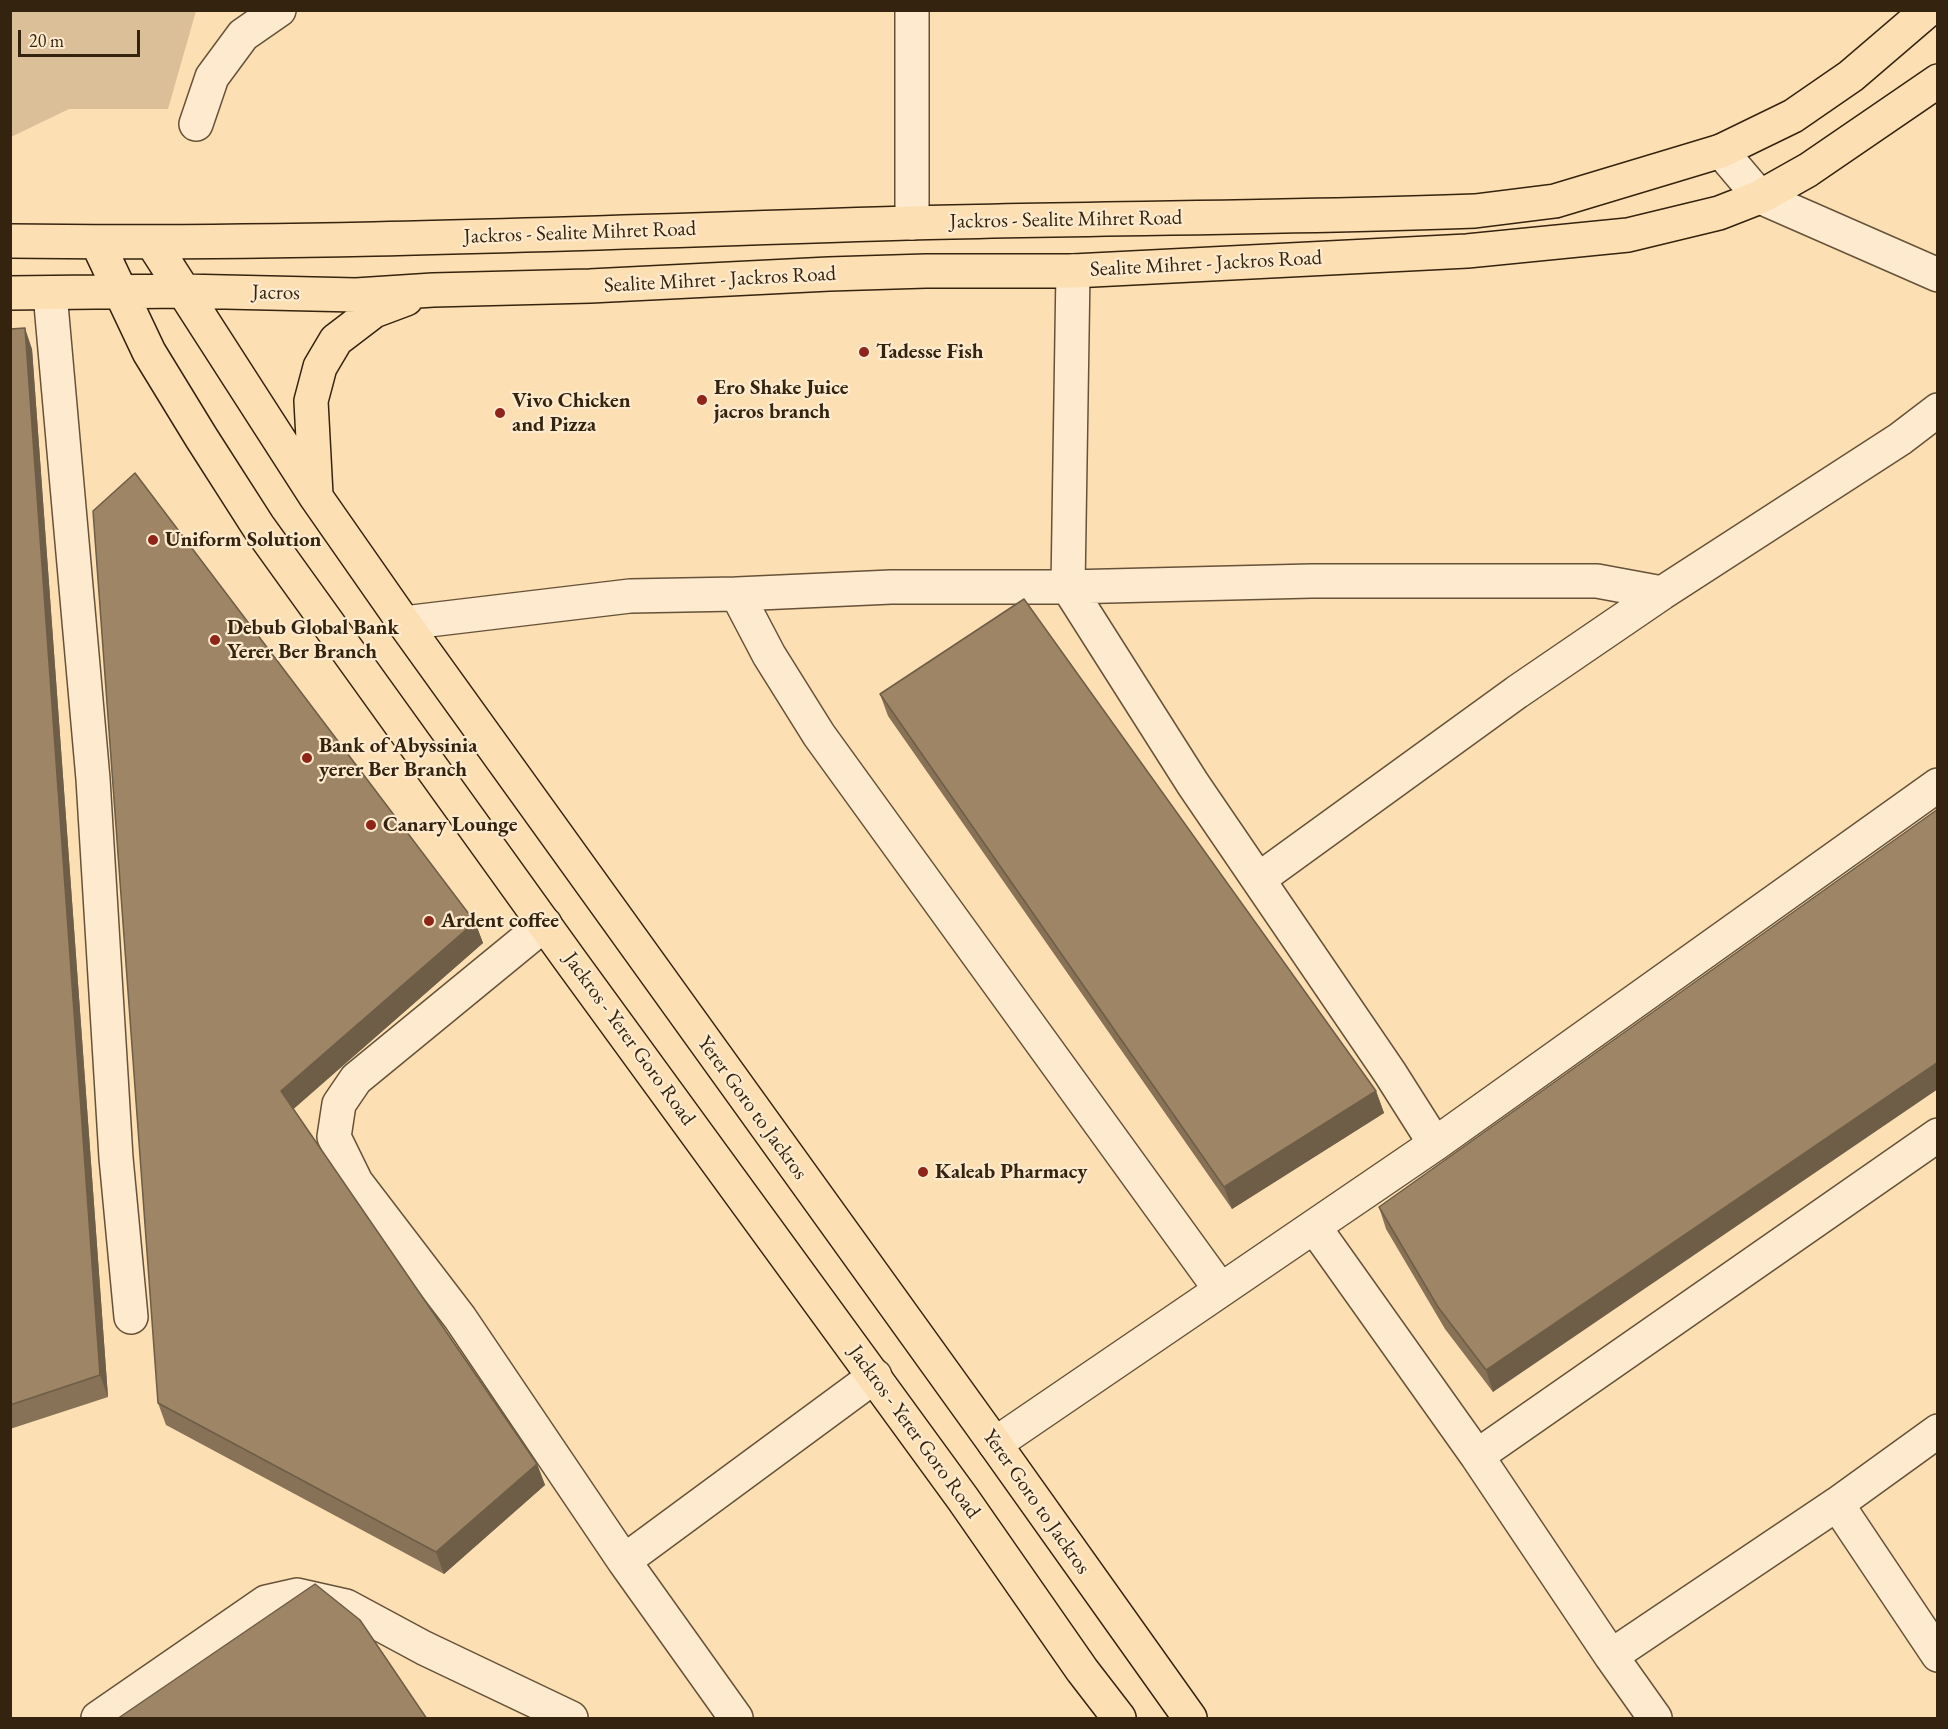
<!DOCTYPE html>
<style>
body{margin:0}
#map{position:relative;width:1948px;height:1729px;overflow:hidden;background:#fddfb4;font-family:"EB Garamond",serif}
canvas{display:block}
.frame{position:absolute;inset:0;border:12px solid #34230f;pointer-events:none}
.scale{position:absolute;left:18px;top:30px;width:122px;height:27px;box-sizing:border-box;border:3px solid #34230f;border-top:0;padding-left:8px;font-size:18px;line-height:21px;white-space:nowrap;color:#34230f;-webkit-text-stroke:4px #feeace;paint-order:stroke}
</style>
<div id="map">
<canvas width="1948" height="1729"></canvas>
<div class="frame"></div>
<div class="scale">20 m</div>
</div>
<script>
const context = document.querySelector('canvas').getContext('2d');
context.lineJoin = 'round';
function fillPath(path, color) { context.fillStyle = color; context.fill(path, 'evenodd'); }
function trace(path, color, width, dash) { context.strokeStyle = color; context.lineWidth = width; context.lineCap = dash ? 'butt' : 'round'; context.setLineDash(dash || []); context.stroke(path); }
function write(font, color, halo, rows, align = 'center') {
  context.font = font + ' "EB Garamond",serif'; context.lineWidth = 4.5; context.setLineDash([]); context.textBaseline = 'middle'; context.strokeStyle = halo; context.fillStyle = color; for (const [text, x, y, turn = 0] of rows) {
    context.save(); context.translate(x, y); context.rotate((+turn || 0) * Math.PI / 180); context.textAlign = isNaN(turn) ? turn : align; if (halo) context.strokeText(text, 0, 0); context.fillText(text, 0, 0); context.restore();
  }
}
const green = new Path2D(`
 M10,11l1,-1 185,1 -28,98h-99l-58,28z`);
const minor = new Path2D(`
 M196,124l16,-47 31,-42 36,-25
 M1721,151l39,46 178,78
 M912,223v-213
 M1073,271l-5,316 125,197 197,289 45,71
 M50,293l43,486 23,379 15,159
 M737,594l32,61 50,80 401,554
 M404,623l226,-27 107,-2 154,-7h177l243,-6h286l65,12
 M1259,879l258,-187 145,-99 238,-154 38,-29
 M545,924l-189,155 -17,25 -5,33 22,45 104,136 164,243 112,157
 M1315,1228l162,228 134,200 44,62
 M995,1444l440,-300 503,-359
 M1477,1456l461,-321
 M1837,1504l101,151
 M624,1561l251,-185
 M1611,1656l226,-152 101,-73
 M98,1718l168,-116 31,-7 49,11 78,42 147,70`);
const primary = new Path2D(`
 M10,241c300,4 599,-9 898,-18 189,-5 378,-5 567,-12l80,-10 166,-50 72,-35 58,-40 77,-66
 M97,242l52,110 52,85 57,89 312,434 393,539 119,171 37,48
 M152,242l164,255 88,126 591,821 195,274
 M10,293l172,-2 174,4 77,-5 157,-4 239,-12 97,-3h147l394,-20 161,-16 91,-22 41,-16 48,-27 130,-89
 M316,495l-5,-94 9,-34 16,-27 38,-29 32,-12`);
const wall = new Path2D(`
 M10,329l22,20 76,1048 -98,32z
 M93,511l382,411 8,21 -190,166 244,355 8,21 -101,89 -278,-149 -8,-22z
 M880,694l496,397 8,22 -152,96 -344,-493z
 M1938,809l-445,583 -48,-63 -59,-100 -7,-22z`);
const shadedWall = new Path2D(`
 M25,328l7,21 76,1048 -8,-22z
 M475,922l8,21 -194,170 -8,-22z
 M1938,1062v27l-445,303 -7,-22z
 M1376,1091l8,22 -152,96 -8,-22z
 M537,1464l8,21 -101,89 -8,-22z`);
const building = new Path2D(`
 M25,328l75,1047 -90,30v-1076z
 M135,473l340,449 -194,169 256,373 -101,88 -278,-149 -65,-892z
 M1024,599l352,492 -152,96 -344,-493z
 M1938,809v253l-452,308 -48,-63 -59,-100z
 M315,1584l45,36 67,99h-310z`);
const markers = [
 [864,352,6,"#8f2418"],
 [702,400,6,"#8f2418"],
 [500,413,6,"#8f2418"],
 [153,540,6,"#8f2418"],
 [215,640,6,"#8f2418"],
 [307,758,6,"#8f2418"],
 [371,825,6,"#8f2418"],
 [429,921,6,"#8f2418"],
 [923,1172,6,"#8f2418"]
];
const streetNames = [
 ["Jackros - Sealite Mihret Road",1066,220,-1],
 ["Jackros - Sealite Mihret Road",580,233,-2],
 ["Sealite Mihret - Jackros Road",1206,264,-3],
 ["Sealite Mihret - Jackros Road",720,280,-3],
 ["Jacros",276,293,1],
 ["Jackros - Yerer Goro Road",629,1039,54],
 ["Yerer Goro to Jackros",752,1108,54],
 ["Jackros - Yerer Goro Road",914,1432,54],
 ["Yerer Goro to Jackros",1036,1502,55]
];
const poiNames = [
 ["Tadesse Fish",876,352],
 ["Ero Shake Juice",714,388],
 ["jacros branch",714,412],
 ["Vivo Chicken",512,401],
 ["and Pizza",512,425],
 ["Uniform Solution",165,540],
 ["Debub Global Bank",227,628],
 ["Yerer Ber Branch",227,652],
 ["Bank of Abyssinia",319,746],
 ["yerer Ber Branch",319,770],
 ["Canary Lounge",383,825],
 ["Ardent coffee",441,921],
 ["Kaleab Pharmacy",935,1172]
];
fillPath(green, '#dbbf98');
trace(minor, '#665238', 36);
trace(primary, '#34230f', 36);
trace(minor, '#feeace', 33);
trace(primary, '#fddfb4', 33);
fillPath(wall, '#877257');
fillPath(shadedWall, '#6e5d47');
fillPath(building, '#9d8565');
trace(building, '#6e5d47', 1.5);
for (const [x, y, r, color] of markers) { const dot = new Path2D(); dot.arc(x, y, r, 0, 2 * Math.PI); context.fillStyle = color; context.fill(dot); trace(dot, '#feeace', 2); }
write('21px', '#34230f', '#feeace', streetNames);
write('bold 21px', '#34230f', '#feeace', poiNames, 'left');
</script>
